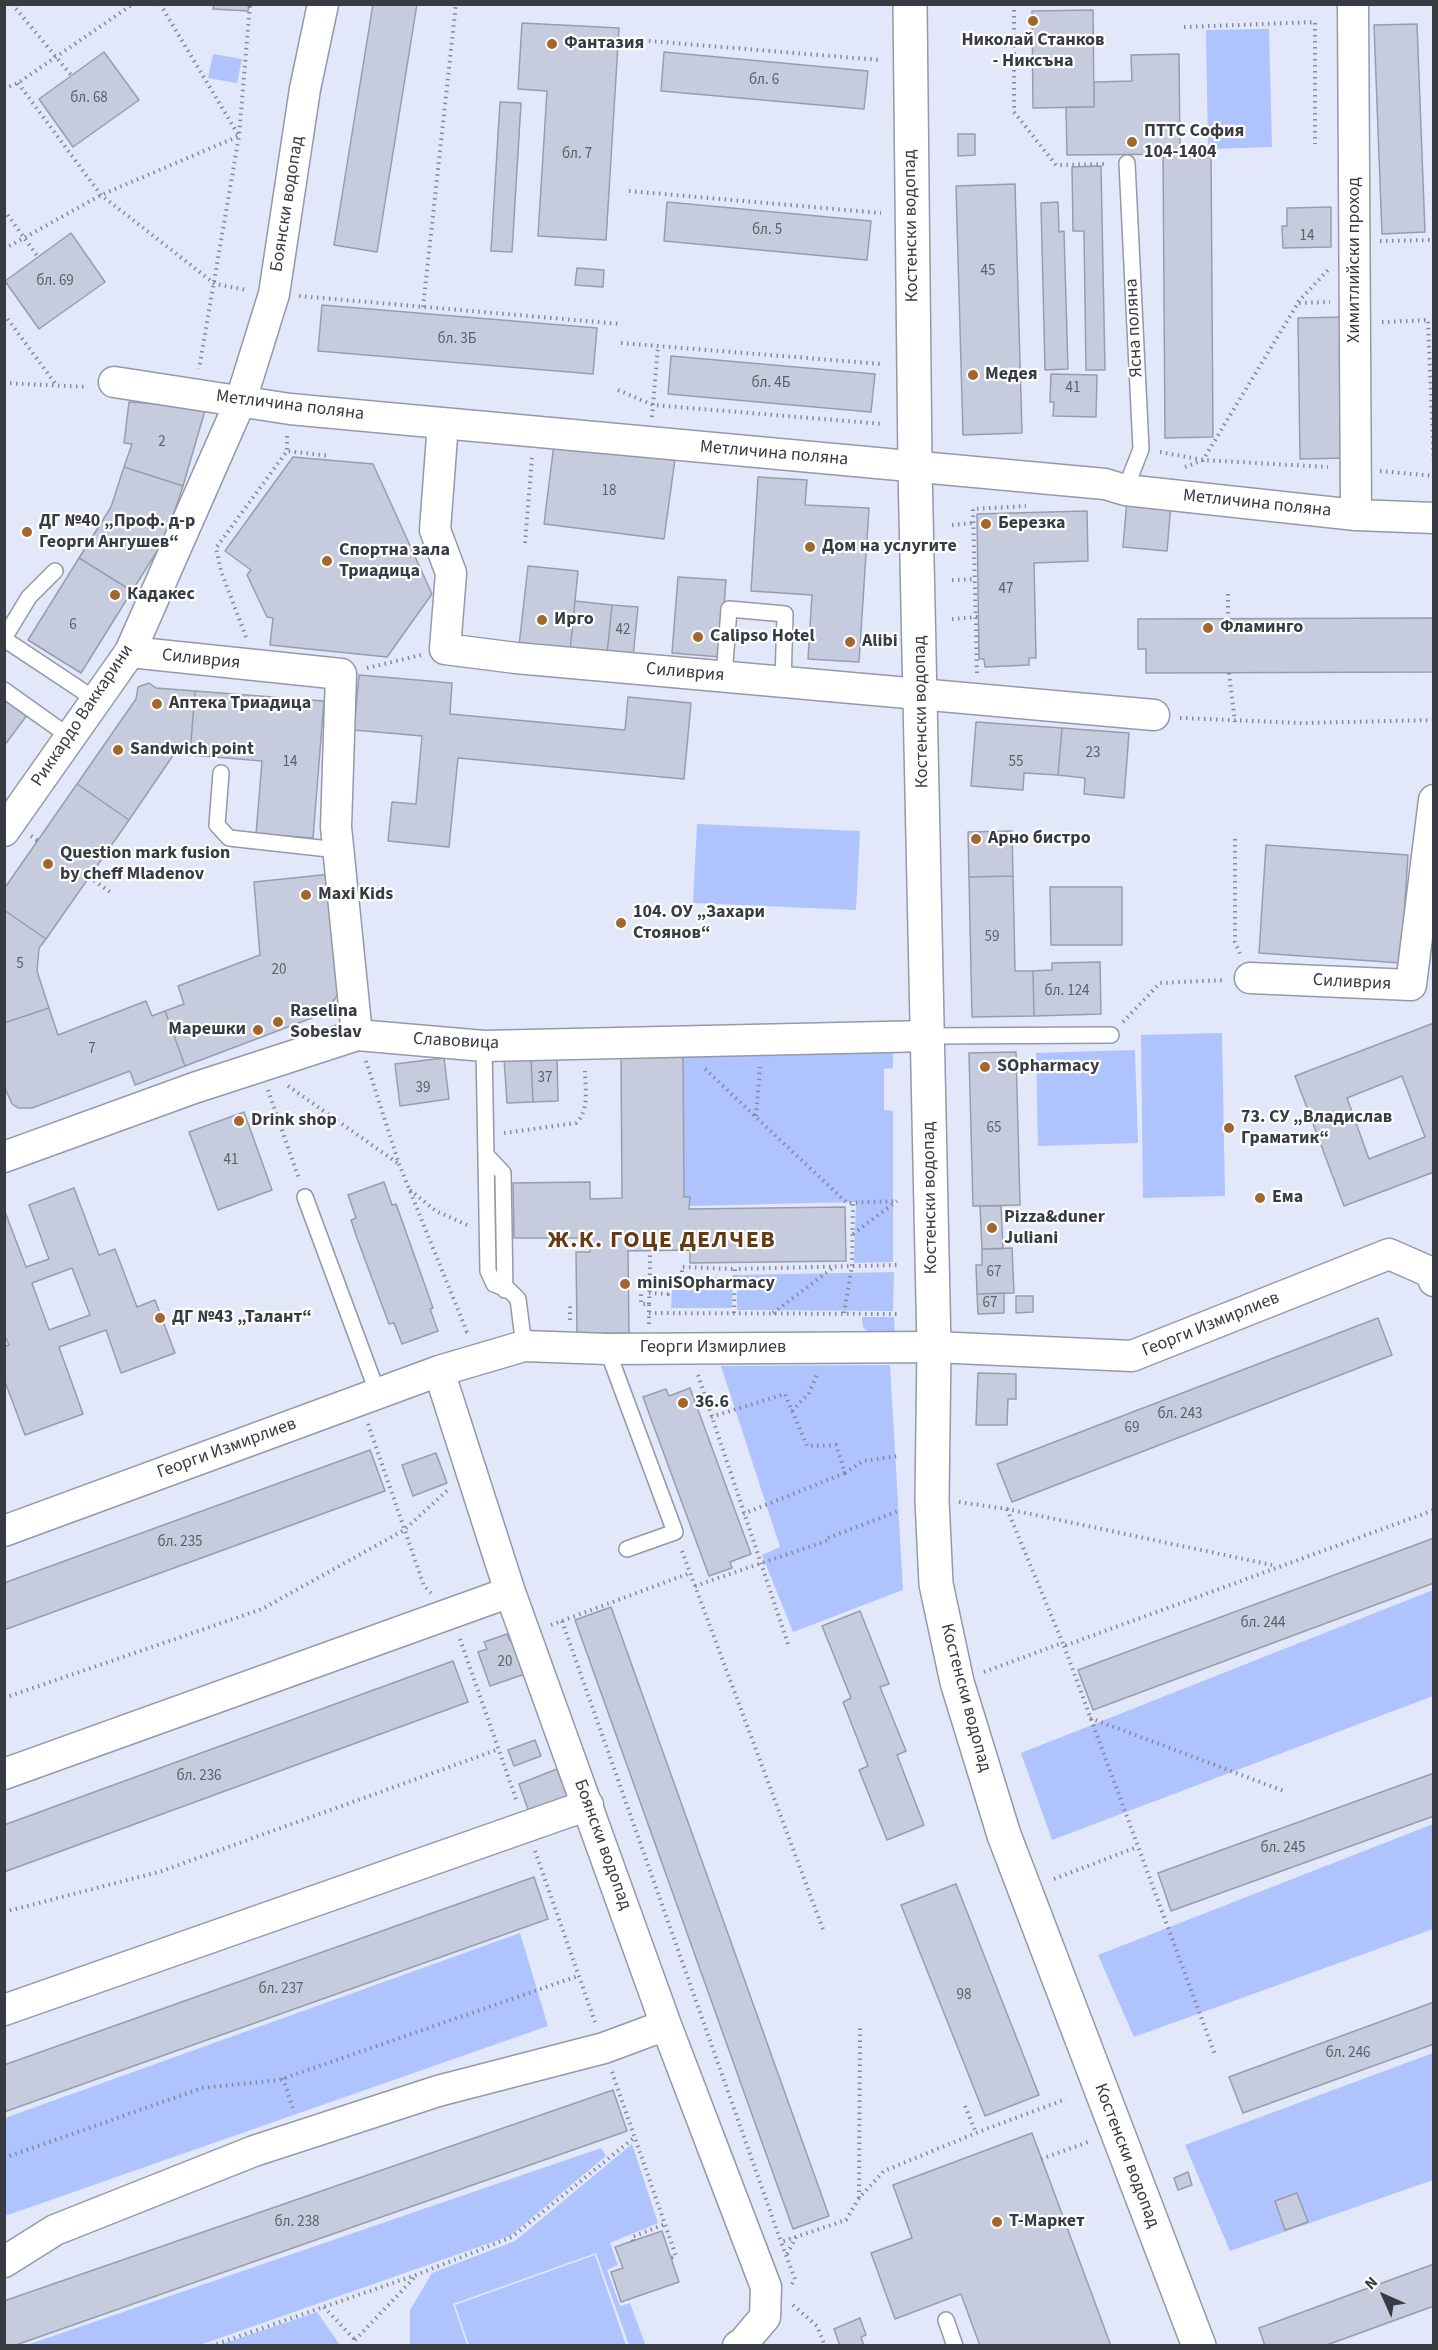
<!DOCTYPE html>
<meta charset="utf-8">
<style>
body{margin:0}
#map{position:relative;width:1438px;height:2350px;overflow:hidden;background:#e2e8fa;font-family:"Source Sans 3",sans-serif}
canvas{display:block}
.frame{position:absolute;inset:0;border:6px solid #393b42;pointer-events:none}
.north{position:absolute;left:1354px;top:2266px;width:60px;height:60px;-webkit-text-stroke:4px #fff;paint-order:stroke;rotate:315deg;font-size:16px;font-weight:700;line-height:24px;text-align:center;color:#393b42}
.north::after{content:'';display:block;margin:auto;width:21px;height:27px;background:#393b42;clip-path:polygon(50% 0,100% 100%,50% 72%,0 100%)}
</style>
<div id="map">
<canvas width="1438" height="2350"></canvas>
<div class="frame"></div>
<div class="north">N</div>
</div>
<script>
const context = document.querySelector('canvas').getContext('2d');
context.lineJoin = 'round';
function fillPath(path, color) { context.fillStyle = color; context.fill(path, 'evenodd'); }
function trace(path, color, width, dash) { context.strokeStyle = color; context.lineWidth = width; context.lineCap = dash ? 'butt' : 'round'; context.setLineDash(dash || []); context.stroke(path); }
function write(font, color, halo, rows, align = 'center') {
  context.font = font + ' "Source Sans 3",sans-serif'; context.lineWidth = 4.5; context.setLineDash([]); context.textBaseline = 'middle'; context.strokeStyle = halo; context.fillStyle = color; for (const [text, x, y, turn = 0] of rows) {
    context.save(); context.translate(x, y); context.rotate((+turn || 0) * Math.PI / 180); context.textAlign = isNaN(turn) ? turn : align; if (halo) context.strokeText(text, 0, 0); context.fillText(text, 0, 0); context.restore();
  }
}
const green = new Path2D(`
 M1269,29l3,118 -64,2 -2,-119z
 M213,54l29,5 -5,24 -29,-5z
 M697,824l163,7 -4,79 -163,-7z
 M1222,1033l3,163 -82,2 -2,-163z
 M893,1046v22l-9,1v41l9,1v151l-39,1 2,-61 -167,4v-9h-5l-1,-142z
 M1135,1050l3,93 -100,3 -2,-93z
 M894,1272l-1,39 -156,-1v-35z
 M687,1277h46l-1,31h-61l1,-18h15z
 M862,1317h32l1,17h-25l-7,-7z
 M890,1365l13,225 -110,42 -31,-77 18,-8 -59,-181z
 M1433,1590v106l-381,144 -31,-87z
 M1433,1824v105l-299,108 -36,-82z
 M520,1933l28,93 -543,190v-98z
 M1433,2053v127l-203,71 -45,-106z
 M632,2144l26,79 -48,20 8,22 -11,5 13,36 10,-3 15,41 -16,1 -33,-92 -143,51 14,41h-57v-35l22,-37 83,-32z
 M601,2148l5,8 -96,80 -310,109h-173z
 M595,2255l31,90h-157l-14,-40z
 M317,2312l23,33h-121z`);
const building = new Path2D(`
 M214,4h35l-1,7 -35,-2z
 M373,4h44l-40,248 -43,-7z
 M1093,10l1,97 -61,1 -1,-97z
 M522,23l97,5 -13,212 -68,-4 9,-145 -29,-2z
 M1417,24l8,208 -43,2 -8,-209z
 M104,52l35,48 -66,47 -34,-48z
 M664,52l204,19 -4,38 -203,-18z
 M1179,54l1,100 -113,1 -1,-48h28v-25l38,-1 -1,-26z
 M500,102l21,1 -9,149 -21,-1z
 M958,134h17v21l-17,1z
 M1211,153l2,284 -48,1 -2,-284z
 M1101,166l4,204h-19l-2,-139h-11l-1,-64z
 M1015,184l7,249 -59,2 -7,-249z
 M667,202l204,19 -4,39 -203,-19z
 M1058,202l1,30 5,-1 4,138 -23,1 -4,-167z
 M1331,207v40l-48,1 -1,-22h5v-18z
 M71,233l34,49 -66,47 -34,-48z
 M577,268l27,2 -1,17 -28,-2z
 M322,305l275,23 -4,46 -275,-23z
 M1347,317l2,141 -49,1 -2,-141z
 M671,356l204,18 -4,38 -203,-18z
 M1051,374l46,1 -1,42 -43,-1 1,-14h-4z
 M129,402l77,5 -23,79 -59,-19 8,-23 -8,-1z
 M554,444l121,15 -11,80 -120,-15z
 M293,457l80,7 59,130 -45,63 -117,-12 3,-27 -6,-1 -20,-42 4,-5 -26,-19z
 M124,467l59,19 -17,51 -34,54 -53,-33 32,-51z
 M758,477l49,3 -2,25 64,3 -10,154 -51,-3 4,-64 -61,-4z
 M1127,500l44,4 -4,47 -44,-4z
 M1087,511l1,50 -54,2 2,95h-7v7l-44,2 -1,-8h-5l-2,-145z
 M79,558l53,33 -51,82 -53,-33z
 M528,566l50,5 -8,80 -51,-5z
 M678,577l48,3 -6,77 -48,-4z
 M575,601l37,4 -5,49 -37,-3z
 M612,605l26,2 -5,50 -26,-3z
 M1434,618v54l-288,1v-24h-8v-30z
 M359,675l93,8 -2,31 175,16 3,-33 63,6 -7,76 -226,-21 -9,89 -61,-6 4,-39 24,2 6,-68 -68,-6z
 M149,683l7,5 39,3 -5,64 -16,-1 -45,66 -52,-36 59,-85 2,-12z
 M195,691l129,10 -11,137 -57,-4 6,-73 -72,-6z
 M4,699l23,16 -23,31z
 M976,722l86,6 -4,47 -34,-2 -1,17 -52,-4z
 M1062,728l67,5 -5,65 -40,-4 1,-16 -27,-3z
 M77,784l52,36 -83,119 -42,-29v-21z
 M1012,831l1,45 -44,1 -1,-45z
 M1266,845l142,10 -7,108 -142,-10z
 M331,874l10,116 -16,23 -140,53 -20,-55 19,-7 -6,-18 82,-31 -6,-73z
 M1013,876l2,95h18l1,45 -62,1 -3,-140z
 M1050,887h72v58h-71z
 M4,910l42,29 -7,9 -2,23 12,37 -45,15z
 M1100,962l1,52 -67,2 -1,-45 19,-1v-7z
 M146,1001l6,15 13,-5 20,55 -50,19 -5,-14 -98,37h-14l-6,-4 -8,-18v-63l45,-15 9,27z
 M1434,1023v149l-90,34 -49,-130zM1402,1076l23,61 -56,22 -22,-61z
 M1016,1052l4,153 -47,1 -4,-153z
 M683,1055l1,142h6l-1,12 156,-2 1,54 -156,2v-13l-62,1 1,82 -52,1 -1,-82h14v-14h-76l-1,-55 77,-1v17l32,-1 -1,-142z
 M557,1056l1,45 -25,1 -2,-45z
 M531,1057l2,45 -26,1 -3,-45z
 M444,1058l5,41 -49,7 -5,-42z
 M244,1112l28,78 -54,20 -29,-78z
 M384,1182l8,23 4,-1 37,104 -3,1 8,22 -36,13 -8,-21 -5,1 -32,-86 -6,-18 5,-2 -8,-23z
 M74,1188l25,67 16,-6 22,58 18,-7 20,53 -54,20 -15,-43 -47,17 24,67 -58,21 -21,-56v-32l5,-2 -5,-11v-125l22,58 23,-8 -20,-54zM72,1268l18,47 -41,15 -17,-47z
 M980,1206h21l2,43h-21z
 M1012,1248l2,45 -37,1 -1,-29h6v-16z
 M1004,1293v20l-26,1 -1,-20z
 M1016,1296h17v16l-17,1z
 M1378,1318l14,37 -380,147 -15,-38z
 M978,1373l38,1v25h-8l-1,26h-31z
 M690,1388l61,166 -21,8 2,6 -23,8 -66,-179 23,-8 3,7z
 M370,1450l15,41 -381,139v-47z
 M436,1453l11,30 -34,13 -11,-31z
 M1434,1538v45l-341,127 -15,-40z
 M611,1607l218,609 -36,13 -218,-609z
 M860,1611l29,73 -9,3 26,64 -9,4 27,70 -37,15 -28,-70 9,-4 -25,-64 8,-4 -29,-72z
 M507,1634l3,7 9,-4 12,35 -41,14 -12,-34 9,-3 -3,-7z
 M453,1661l15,41 -464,170v-47z
 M535,1740l6,16 -27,10 -6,-16z
 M557,1769l12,31 -39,15 -11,-31z
 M1434,1773v43l-263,95 -13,-38z
 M534,1877l14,42 -544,193v-47z
 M956,1884l83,211 -54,21 -84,-211z
 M1434,2002v42l-191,69 -14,-36z
 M613,2090l14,41 -614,215h-9v-45z
 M1032,2133l79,213h-131l-19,-52 -66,25 -24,-66 41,-15 -19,-53z
 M1188,2172l4,13 -14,5 -4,-12z
 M1297,2193l11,29 -23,8 -10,-29z
 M662,2231l17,51 -58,20 -10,-30 12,-4 -8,-21z
 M1434,2264v42l-110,40h-59l-6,-18z
 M860,2318l6,17 -5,2 3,9h-24l-6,-17z`);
const path = new Path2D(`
 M12,4l59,71
 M160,4l79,132 -40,233
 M1014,4v108l42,53 52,-1
 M1184,27l131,-5v122
 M637,40l243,20
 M18,83l83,112 114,89 32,6
 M4,89l14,-6 115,-79
 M629,191l252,22
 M4,210l34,47
 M1380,241l54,-1
 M4,249l97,-54 138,-59 11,-132
 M299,296l322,28
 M1298,302l30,-32
 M423,307l33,-303
 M4,314l53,72
 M1382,322l46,-2 6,148
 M621,343l260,21
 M4,383l84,4
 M618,390l35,15 230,19
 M652,417l6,-71
 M287,436v15
 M1160,452l43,8 125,7
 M1185,467l18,-7 95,-157 32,-1
 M1380,471l54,5
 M952,525l21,-2
 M525,543l7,-85
 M952,580l23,-1
 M1228,594v25
 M952,619l27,-2
 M246,637l-25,-66 -5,-23 71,-97 43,5
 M367,668l54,-13
 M977,673l-4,-164 53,-3
 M1229,673l6,49
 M1180,718l122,5 132,-3
 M31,836l7,5
 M1235,839v103l5,12
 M89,877l24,17
 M1123,1022l37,-39 65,-3
 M366,1061l33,103 68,168 3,1
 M705,1069l142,134 50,-2
 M288,1086l111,78
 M268,1090l31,89
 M756,1116l4,-49
 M504,1133l72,-10c14,-13 9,-35 9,-52
 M410,1190l26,21 31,14
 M853,1234l44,-33
 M649,1293l19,1 1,-10h13v-17l53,2
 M649,1304l1,-24
 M649,1313l248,1
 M734,1313l1,-44 162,-4
 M773,1313l61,-46
 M844,1313l8,-47 1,-63
 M570,1320v-17
 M649,1324v-20h-8v-24h9v-29
 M698,1375l90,269
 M792,1411l17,-18 8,-18
 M711,1417l74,-23 22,52 29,-1 9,28 18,-12 35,-5
 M368,1424l56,162 7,7
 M959,1502l48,7 265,56
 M1007,1509l57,137 370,-136
 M743,1514l102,-41
 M682,1551l142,381
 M695,1586l134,-46 -1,-2 73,-28
 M562,1621l219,621
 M551,1625l139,-52
 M460,1639l57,163
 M1064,1646l151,409
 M984,1672l78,-29
 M4,1698l258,-89 142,-79 46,-42
 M1090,1718l194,73
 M535,1851l60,171
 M1054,1879l83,-32
 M4,1912l158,-41 337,-122
 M612,2072l64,184 -5,2
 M283,2078l11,34
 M965,2106l11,27
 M4,2158l198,-70 77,-8 299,-104
 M1041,2159l50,-18
 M859,2198l1,-171
 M633,2241l-1,-4 33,-13
 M787,2254l9,-17
 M792,2284l3,-5 -14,-37 65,-22 13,-22 25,-27 92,-38 90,-34
 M793,2305l24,21 8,20
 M324,2307l31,33
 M211,2346l205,-71 96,-38 123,-100
 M354,2346l1,-6 60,-63
 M1145,2346l4,-2
 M1429,2346l5,-2`);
const service = new Path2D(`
 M1125,490l16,-41 -14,-286
 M4,638l25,-41 26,-26
 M4,639l92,61
 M724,677l5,-68 56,5 -2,68
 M4,690l66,47
 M221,773l-4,52 12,13 109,12
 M929,1036l182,-1
 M484,1046l4,225 6,13 15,6 9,9 6,47
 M486,1155l17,18 2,117
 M305,1197l73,197
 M607,1349l68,183 -48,17
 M946,2320l9,26`);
const minor = new Path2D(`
 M1353,4l3,511
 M114,382l176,27 815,75 20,6 231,25 78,3
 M443,423l-8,107 16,43 -6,76 71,9 638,57
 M130,652l211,22 -5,153 21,208
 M4,831l126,-179 111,-252 33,-106 31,-205 18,-85
 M1250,978l161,7 23,-185
 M4,1157l190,-69 163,-53 127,11 445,-10
 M439,1371l71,221 156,433 100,262 -1,30 -22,26 -5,3
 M4,1531l435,-160 85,-25 83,3 327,-2 198,9 257,-102 41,18 4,9
 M4,1774l506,-182
 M4,2010l584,-205
 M4,2262l51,-32 199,-79 184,-60 166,-43 62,-23`);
const tertiary = new Path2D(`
 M910,4l5,463 19,880 -2,153 4,84 21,98 47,153 195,511`);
const markers = [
 [1033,21,6,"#a4662c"],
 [552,44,6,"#a4662c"],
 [1132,142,6,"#a4662c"],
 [973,375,6,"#a4662c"],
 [986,524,6,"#a4662c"],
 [27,532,6,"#a4662c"],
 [810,547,6,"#a4662c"],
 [327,561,6,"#a4662c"],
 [115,595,6,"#a4662c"],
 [542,620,6,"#a4662c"],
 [1208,628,6,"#a4662c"],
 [698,637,6,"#a4662c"],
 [850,642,6,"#a4662c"],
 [157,704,6,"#a4662c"],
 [118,750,6,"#a4662c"],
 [976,839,6,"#a4662c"],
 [48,864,6,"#a4662c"],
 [306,895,6,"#a4662c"],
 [621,923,6,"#a4662c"],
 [278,1022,6,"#a4662c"],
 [258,1030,6,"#a4662c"],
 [985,1067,6,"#a4662c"],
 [239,1121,6,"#a4662c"],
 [1229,1128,6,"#a4662c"],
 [1260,1198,6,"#a4662c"],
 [992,1228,6,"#a4662c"],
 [625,1284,6,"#a4662c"],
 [160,1318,6,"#a4662c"],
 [683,1403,6,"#a4662c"],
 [997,2222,6,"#a4662c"]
];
const numberNames = [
 ["бл. 6",764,81],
 ["бл. 68",89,99],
 ["бл. 7",577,155],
 ["бл. 5",767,231],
 ["14",1307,237],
 ["45",988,272],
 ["бл. 69",55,282],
 ["бл. 3Б",457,340],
 ["бл. 4Б",771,384],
 ["41",1073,389],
 ["2",162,443],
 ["18",609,492],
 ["47",1006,590],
 ["6",73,626],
 ["42",623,631],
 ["23",1093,754],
 ["14",290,763],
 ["55",1016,763],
 ["59",992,938],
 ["5",20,965],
 ["20",279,971],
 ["бл. 124",1067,992],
 ["7",92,1050],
 ["37",545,1079],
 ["39",423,1089],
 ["65",994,1129],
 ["41",231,1161],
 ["67",994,1273],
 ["67",990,1304],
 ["бл. 243",1180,1415],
 ["69",1132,1429],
 ["бл. 235",180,1543],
 ["бл. 244",1263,1624],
 ["20",505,1663],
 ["бл. 236",199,1777],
 ["бл. 245",1283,1849],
 ["бл. 237",281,1990],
 ["98",964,1996],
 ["бл. 246",1348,2054],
 ["бл. 238",297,2223]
];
const poiNames = [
 ["Николай Станков",1033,41,"center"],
 ["- Никсъна",1033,62,"center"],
 ["Фантазия",564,44],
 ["ПТТС София",1144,132],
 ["104-1404",1144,153],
 ["Медея",985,375],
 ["ДГ №40 „Проф. д-р",39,522],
 ["Георги Ангушев“",39,543],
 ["Березка",998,524],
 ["Дом на услугите",822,547],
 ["Спортна зала",339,551],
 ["Триадица",339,572],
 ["Кадакес",127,595],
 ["Ирго",554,620],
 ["Фламинго",1220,628],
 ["Calipso Hotel",710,637],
 ["Alibi",862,642],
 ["Аптека Триадица",169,704],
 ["Sandwich point",130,750],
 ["Арно бистро",988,839],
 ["Question mark fusion",60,854],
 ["by cheff Mladenov",60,875],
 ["Maxi Kids",318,895],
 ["104. ОУ „Захари",633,913],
 ["Стоянов“",633,934],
 ["Raselina",290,1012],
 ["Sobeslav",290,1033],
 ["Марешки",246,1030,"right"],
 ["SOpharmacy",997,1067],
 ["73. СУ „Владислав",1241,1118],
 ["Граматик“",1241,1139],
 ["Drink shop",251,1121],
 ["Ема",1272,1198],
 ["Pizza&duner",1004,1218],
 ["Juliani",1004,1239],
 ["miniSOpharmacy",637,1284],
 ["ДГ №43 „Талант“",172,1318],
 ["36.6",695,1403],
 ["Т-Маркет",1009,2222]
];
const streetNames = [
 ["Боянски водопад",288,204,-81],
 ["Костенски водопад",912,226,-91],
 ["Химитлийски проход",1355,260,-90],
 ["Ясна поляна",1135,328,-93],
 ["Метличина поляна",290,406,7],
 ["Метличина поляна",774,454,5],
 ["Метличина поляна",1257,504,6],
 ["Силиврия",201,660,6],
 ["Силиврия",685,673,5],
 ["Костенски водопад",922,712,-91],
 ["Риккардо Ваккарини",83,716,-56],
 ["Силиврия",1352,983,3],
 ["Славовица",456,1042,3],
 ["Костенски водопад",931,1198,-91],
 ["Георги Измирлиев",1211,1325,-22],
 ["Георги Измирлиев",713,1348],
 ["Георги Измирлиев",227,1449,-20],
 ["Костенски водопад",965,1698,75],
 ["Боянски водопад",602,1845,70],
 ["Костенски водопад",1126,2156,69]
];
const districtNames = [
 ["Ж.К. ГОЦЕ ДЕЛЧЕВ",662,1242]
];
fillPath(green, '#afc3ff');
fillPath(building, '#c6ccdd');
trace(building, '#989dad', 1.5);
trace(service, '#9499a9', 18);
trace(minor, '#9499a9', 33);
trace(tertiary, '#9499a9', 36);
trace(path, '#868a96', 4, [1.5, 4.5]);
trace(service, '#fff', 15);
trace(minor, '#fff', 30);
trace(tertiary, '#fff', 33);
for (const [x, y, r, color] of markers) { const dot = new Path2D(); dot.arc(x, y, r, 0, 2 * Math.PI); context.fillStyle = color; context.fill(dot); trace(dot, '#fff', 2); }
write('15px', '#5c5f69', null, numberNames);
write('bold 18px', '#393b42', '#fff', poiNames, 'left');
write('18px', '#393b42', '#fff', streetNames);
context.letterSpacing = '1.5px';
write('bold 24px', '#653a11', '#fff', districtNames);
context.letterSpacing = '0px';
</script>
